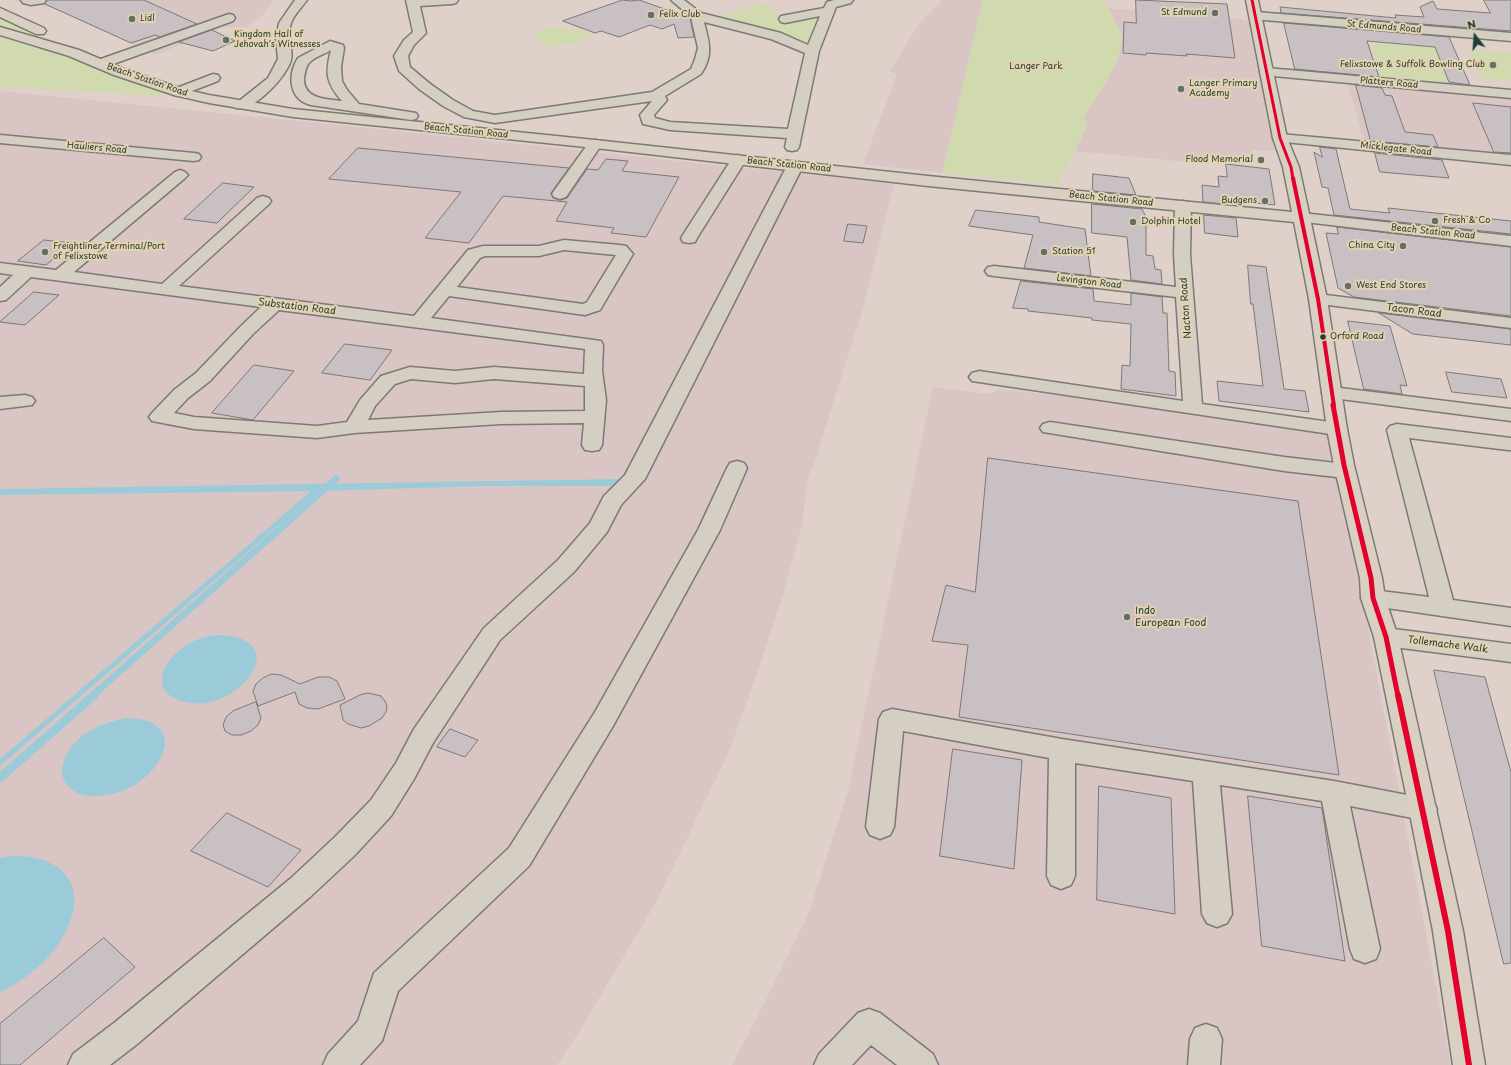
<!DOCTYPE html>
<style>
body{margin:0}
#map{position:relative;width:1511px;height:1065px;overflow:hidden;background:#dfd1ca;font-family:"Playpen Sans",sans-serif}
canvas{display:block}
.north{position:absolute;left:1455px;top:16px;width:40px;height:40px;-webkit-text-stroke:3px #e4d2b0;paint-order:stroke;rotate:343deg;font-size:11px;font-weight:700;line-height:16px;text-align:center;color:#1f3d34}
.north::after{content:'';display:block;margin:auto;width:14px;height:18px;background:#1f3d34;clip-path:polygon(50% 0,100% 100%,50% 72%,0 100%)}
</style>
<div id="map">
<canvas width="1511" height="1065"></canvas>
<div class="north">N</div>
</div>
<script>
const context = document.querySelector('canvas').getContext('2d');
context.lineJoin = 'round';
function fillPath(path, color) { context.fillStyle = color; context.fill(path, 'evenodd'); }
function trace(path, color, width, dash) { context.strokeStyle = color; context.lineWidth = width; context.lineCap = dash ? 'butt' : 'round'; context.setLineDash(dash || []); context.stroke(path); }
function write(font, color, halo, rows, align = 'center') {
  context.font = font + ' "Playpen Sans",sans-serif'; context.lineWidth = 4; context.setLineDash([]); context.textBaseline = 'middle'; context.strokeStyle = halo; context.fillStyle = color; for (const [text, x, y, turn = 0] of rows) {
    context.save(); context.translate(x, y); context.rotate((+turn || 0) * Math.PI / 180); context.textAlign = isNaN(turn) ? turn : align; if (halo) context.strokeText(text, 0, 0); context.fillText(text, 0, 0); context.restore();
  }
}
const built = new Path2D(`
 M14,0h260l-13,17 -14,10h-24l-67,28 -101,-47 -33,-4z
 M942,0h41l-41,173 -79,-9 34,-89 -7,-4 29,-47z
 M1107,8l141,12 27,131 -23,-1v10l-62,-5 -3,7 -112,-11 13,-27 -5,-5 35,-60 4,-19 -2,-9z
 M1347,81l164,16v60l-147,-16z
 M0,91l360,36 534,57 -29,118 -50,159 -7,16 -6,48 -19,70 -24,73 -31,86 -73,150 -78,131 -20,30h-557z
 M933,387l56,7 9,-4 25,2 170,17 144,20 36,169 -8,14 86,453h-719l31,-59 45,-91 40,-124z`);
const green = new Path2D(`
 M983,0h120c5,10 14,22 18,33 6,23 -26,66 -38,86l5,5 -30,60 -116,-11z
 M764,3l15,13 43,-8 -13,35h-6l-90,-24z
 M0,16l43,22 1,1 -44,-13z
 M549,27l35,4 9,4 -12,7 -13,3 -20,1 -6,-3 -7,-7 5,-6z
 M0,31l175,60 -15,5 -160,-10z
 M1370,43l66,5 12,34 -68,-6z
 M1468,49l43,4v28l-29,-3z`);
const water = new Path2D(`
 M624,479l-4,7h-138l-164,5 -318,275v-7l311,-268 -311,4v-6z
 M220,635c76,4 18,76 -30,68 -43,-7 -31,-41 -2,-59 10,-6 21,-8 32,-9z
 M128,718c9,1 18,1 26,6 23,14 5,43 -11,55 -13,11 -30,16 -47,17 -8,1 -17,-1 -23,-6 -21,-13 -8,-40 8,-53 14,-11 29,-16 47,-19z
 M10,856c46,-2 79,23 58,71 -13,29 -40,52 -68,65v-134z`);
const streamFar1 = new Path2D(`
 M92,696l244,-217`);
const stream = new Path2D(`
 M0,778l94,-83`);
const building = new Path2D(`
 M47,0h97l53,24 -37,13 -5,-2 -24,8 -86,-39z
 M623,0l8,1 8,-1 51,18 4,19 -16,1 -4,-14 -12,5 -12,-4 -31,12 -18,-6 -6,2 -32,-12z
 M1136,0l91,4 8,54 -49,-4 1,2 -41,-3v2l-23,-2 1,-31 12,1z
 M1484,0h27v31l-230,-18 -1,-6 116,11 -1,-3 29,2 -4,-10 13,-6 4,8 53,4z
 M1284,23l165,14 21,48 -21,-3 -14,-35 -68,-6 12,36 -84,-8z
 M212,30l23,11 -22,10 -34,-9z
 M1356,85l26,3 3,7 7,1 13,36 28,3 5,12 -67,-6z
 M1473,103l38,4v46l-17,-1z
 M1320,147l16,2 14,60 40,4 -2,-5 123,13v13l-177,-19 -6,-27 -6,-1 -8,-35 8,5z
 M358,148l211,20 -18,25 2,5 7,2 7,-2 20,-29 11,1 8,-11 22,2 -6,10 57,6 -33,60 -35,-4 3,-5 -58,-7 11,-19 -64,-6 -34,47 -44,-5 36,-46 -132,-13z
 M1375,153l67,7 7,18 -69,-6z
 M1226,164l43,5 6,36 -41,-4v4l-31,-3 -1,-17 17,2 -1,-11 9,1z
 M1093,174l36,4 7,17 -43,-4z
 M223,183l31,4 -37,36 -33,-4z
 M1092,204l50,5 4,8v38l7,1 2,13 6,1 1,14 -31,-4 -4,-43 -35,-4z
 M976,210l63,7v5l46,7 6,47 -67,-8 9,-33 -64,-9z
 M1204,215l32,3 2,19 -33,-4z
 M848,224l19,2 -4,17 -19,-2z
 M1337,227l174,20v69l-157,-19 -16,-9 -12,-55 12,1z
 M44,240l28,3 -26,22 -28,-4z
 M1248,265l18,2 18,122 21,2 4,21 -90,-11 -2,-20 46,5 -10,-82h-2z
 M1021,281l72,8 1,12 37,4v-12l31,4 1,16h4l2,58 6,1 1,24 -55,-7 1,-24 8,1 1,-42 -39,-4v-2l-64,-7v-2l-15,-1z
 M34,292l25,3 -34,30 -25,-3z
 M1379,313l132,16v16l-98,-11z
 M1348,321l42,5 17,60 -7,-1 2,9 -38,-5z
 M345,344l47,6 -22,30 -48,-7z
 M254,365l40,6 -41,49 -41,-7z
 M1446,372l55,7 6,19 -55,-6z
 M988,458l310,43 41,274 -380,-58 9,-72 -36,-4 14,-56 29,7z
 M1434,670l51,7 26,95v191l-7,1z
 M272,674l9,1 19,9 18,-7h11l8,4 8,18 -27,10 -11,-1 -8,-4 -4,-12 -37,14 -5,-15 3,-7 7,-6z
 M368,693l13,3 4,5 2,5 -1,6 -4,6 -13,8 -8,2 -13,-4 -5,-4 -3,-15 20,-10z
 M256,702l5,16 -3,7 -7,6 -10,4h-9l-7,-4 -2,-6 3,-8 7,-6z
 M450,729l28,11 -13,17 -28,-10z
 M953,749l69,11 -8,109 -74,-13z
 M1099,786l72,12 4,116 -78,-14z
 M1248,796l74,12 23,153 -83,-15z
 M227,813l74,37 -33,37 -77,-36z
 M104,938l31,29 -115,98h-20v-41z`);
const minor = new Path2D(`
 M21,0h25l-2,3 -13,2 -8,-2z
 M295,0h12c-5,7 -13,15 -16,23 -5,14 3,28 0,37 -4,16 -37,52 -55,48l-2,-3 34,-27 10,-19 -2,-20 3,-16z
 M406,0h52l-2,3 -4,1 -32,2 6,27 -12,12 -6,11 2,11 19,16 24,17 20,11 22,4 157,-23 39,-23 4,-10 3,-11 -7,-31 -20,-17h13l17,13 80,20 27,12 12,-29 -35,7 -4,-1 -2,-3 2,-3 43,-8 3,-6 7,-2h19l-2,3 -15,4 -17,44 -20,96 -2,3 -5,1 -5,-1 -2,-3 2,-9 -117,-8 -27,-6 -3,-9 12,-14 -157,22 -31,-6 -21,-11 -24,-17 -20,-18 -5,-15 10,-16 9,-8zM704,22l67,17 34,14 -17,76 -118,-7 -15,-4 -1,-3 13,-15 -2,-4 36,-22c13,-19 8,-32 3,-52z
 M1256,12l255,21v8l-259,-22 -2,-3 2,-3z
 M229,14l4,1 2,3 -2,3 -128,46h-10l-2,-3 2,-3z
 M330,41l13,4 1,3 -3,19 1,14 5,9 12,14 57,9 2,3 -2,3 -5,1 -100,-15c-22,-5 -24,-30 -13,-47zM331,50c-6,23 -5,33 11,51 -16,-2 -39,-2 -38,-23 1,-5 2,-12 5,-15 5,-6 16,-9 22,-13z
 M1267,68l244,22v8l-249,-23 -2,-3 2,-3z
 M213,74l5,1 2,3 -2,3 -39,15 -5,-1 -2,-3 2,-3z
 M1280,134l231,21v10l-236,-24 -2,-3 2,-3z
 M0,135l194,18 5,1 2,3 -2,3 -5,1 -194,-18z
 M595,140l5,1 2,3 -36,53 -6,2 -6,-2 -2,-3 2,-3 36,-50z
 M738,155l5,2 3,3 -49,78 -2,4 -6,1 -6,-1 -2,-4 52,-81z
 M795,161l5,2 3,3 -158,313 -24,26 -14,27 -33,40 -74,68 -67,103 -19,36 -23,37 -36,39 -45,42 -174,148 -26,20h-42l5,-11 41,-31 176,-144 45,-42 36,-37 25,-37 18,-34 70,-101 74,-68 32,-37 14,-27 21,-21 162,-309 3,-3z
 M180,170l5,2 3,3 -3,3 -111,94 88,12 95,-86 6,-2 6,2 2,3 -2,3 -90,82 235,30 54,-66 15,-4h56l25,-6 56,5 6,1 7,8 -33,56 -15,5 -136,-19 -18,22 170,23 2,4 -1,26 4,29 -4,45 -3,5 -7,1 -7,-1 -3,-5 2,-22 -83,1 -147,9 -37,5 -123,-9 -42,-8 -3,-4 3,-4 22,-23 22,-17 45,-47 20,-19 -230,-30 -25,23 -6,1v-14l13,-12 -13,-2v-10l56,7 119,-98zM564,250l52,5 -29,47 -4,2 -126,-17 23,-29 5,-2h54zM279,310l306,39 -1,25 -90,-7 -39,4 -45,-4 -29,9 -21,24 -13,22 -30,4 -123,-9 -20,-4 14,-15 22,-17 43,-47zM411,379l44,4 39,-4 91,7v25l-84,1 -133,8 7,-14 20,-22z
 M1183,201l6,2 2,3 -1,49 12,149 135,19 7,2 3,4 -3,4 -7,2 -365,-54 -3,-4 3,-4 7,-2 204,30 -7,-104 -182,-21 -6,-1 -3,-4 3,-4 6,-1 182,21 -2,-32 1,-49 2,-3z
 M1302,213l209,23v10l-215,-25 -2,-3 2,-3z
 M1318,294l193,24v10l-199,-25 -3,-4 3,-4z
 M1332,387l179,22v12l-186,-24 -3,-4 3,-4z
 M25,395l7,2 3,4 -3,4 -32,4v-12z
 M1050,422l234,35 61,7 7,2 3,5 -3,5 -7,2 -61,-7 -241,-39 -3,-4 3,-4z
 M1397,424l114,14v12h-3l-99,-12 44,162 58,8v18l-138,-20 -8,-2 -4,-6 4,-6 8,-2 56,7 -42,-167 3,-4z
 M737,461l7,2 3,5 -27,62 -107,196 -84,140 -131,125 -16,50 -22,24h-37l5,-11 30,-33 16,-48 135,-125 86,-136 103,-182 29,-62 3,-5z
 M1386,628l125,16v18l-125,-16 -8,-3 -4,-6 4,-6z
 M892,709l170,30 272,42 89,17 10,3 4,8 -4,8 -10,3 -73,-14 30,143 -4,10 -11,4 -11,-4 -4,-10 -28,-148 -102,-16 12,129 -5,9 -10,4 -10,-4 -5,-9 -9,-133 -118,-18v113l-4,9 -10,4 -10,-4 -4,-9 2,-118 -146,-27 -9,96 -4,8 -10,4 -10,-4 -4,-8 13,-108 4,-7z
 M869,1009l11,4 53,41 5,11h-41l-26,-20 -19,20h-38l5,-11 39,-41z
 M1206,1024l11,4 5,11 -2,26h-32l2,-26 5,-11z`);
const major = new Path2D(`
 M1246,0h12l29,138 12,29 11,51 17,81 20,130 7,36 28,113 3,20 13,39 65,294 22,134h-32l-20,-134 -24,-122 -35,-172 -13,-39 -1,-20 -26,-113 -7,-36 -18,-130 -15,-77 -366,-36 -333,-38 -302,-31 -84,-14 -35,-8 -60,-20 -45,-19 -69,-21v-8l79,23 45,19 59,20 26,6 84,14 302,31 333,36 364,36 -9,-45 -10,-29z
 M0,8l44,20 2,3 -2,3h-8l-36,-17z`);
const bus1Far3 = new Path2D(`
 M1252,0l28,138 11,29 2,12`);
const bus1Far2 = new Path2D(`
 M1293,178l25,121 16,107`);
const bus1Far1 = new Path2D(`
 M1333,405l11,60 27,113 2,20 13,39 12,59`);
const bus1 = new Path2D(`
 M1398,695l50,236 21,134`);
const markers = [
 [1215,13,4,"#627168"],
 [651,15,4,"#627168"],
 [132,19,4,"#627168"],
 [226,40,4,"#627168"],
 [1493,65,4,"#627168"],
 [1181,89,4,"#627168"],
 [1261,160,4,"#627168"],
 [1265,201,4,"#627168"],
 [1435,221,4,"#627168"],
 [1133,222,4,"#627168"],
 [1403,246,4,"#627168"],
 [45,252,4,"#627168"],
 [1044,252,4,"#627168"],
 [1348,286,4,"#627168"],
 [1323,337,3.5,"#1f3d34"],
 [1127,617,4,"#627168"]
];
const farPoinames = [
 ["St Edmund",1207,13,"right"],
 ["Felix Club",659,15],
 ["Lidl",140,19],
 ["Kingdom Hall of",234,35],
 ["Jehovah's Witnesses",234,45],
 ["Felixstowe & Suffolk Bowling Club",1485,65,"right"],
 ["Langer Primary",1189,84],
 ["Academy",1189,94],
 ["Flood Memorial",1253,160,"right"],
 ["Budgens",1257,201,"right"],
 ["Fresh & Co",1443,221],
 ["Dolphin Hotel",1141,222],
 ["China City",1395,246,"right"],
 ["Freightliner Terminal/Port",53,247],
 ["of Felixstowe",53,257],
 ["Station 51",1052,252],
 ["West End Stores",1356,286]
];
const farStreetnames = [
 ["St Edmunds Road",1384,27,5],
 ["Beach Station Road",147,80,19],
 ["Platters Road",1389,83,5],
 ["Beach Station Road",466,131,6],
 ["Hauliers Road",97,148,5],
 ["Micklegate Road",1396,149,6],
 ["Beach Station Road",789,165,6],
 ["Beach Station Road",1111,199,6],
 ["Beach Station Road",1433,232,6],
 ["Levington Road",1089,282,7]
];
const farParknames = [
 ["Langer Park",1036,67]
];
const busNames = [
 ["Orford Road",1330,337]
];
const streetNames = [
 ["Substation Road",297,307,7],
 ["Nacton Road",1186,308,-94],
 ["Tacon Road",1414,311,7],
 ["Tollemache Walk",1448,645,7]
];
const poiNames = [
 ["Indo",1135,611],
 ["European Food",1135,623]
];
fillPath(built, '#d8c5c4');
fillPath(green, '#d1daae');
fillPath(water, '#9bcbd9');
trace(streamFar1, '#9bcbd9', 7);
trace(stream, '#9bcbd9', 9);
fillPath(building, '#c9c0c3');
trace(building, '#7b7a75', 1);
trace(minor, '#7b7a75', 3);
trace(major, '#7b7a75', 3);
fillPath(minor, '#d5cec2');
fillPath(major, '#d9d0c3');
trace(bus1Far3, '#e4002b', 3);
trace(bus1Far2, '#e4002b', 4);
trace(bus1Far1, '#e4002b', 5);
trace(bus1, '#e4002b', 6);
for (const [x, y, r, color] of markers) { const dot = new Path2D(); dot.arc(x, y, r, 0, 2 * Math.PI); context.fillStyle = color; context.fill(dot); trace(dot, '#e4d2b0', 1.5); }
write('9px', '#1f3d34', '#e4d2b0', farPoinames, 'left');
write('9px', '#1f3d34', '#e4d2b0', farStreetnames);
write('9px', '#274539', '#e4d2b0', farParknames);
write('9px', '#1f3d34', '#e4d2b0', busNames, 'left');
write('10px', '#1f3d34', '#e4d2b0', streetNames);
write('10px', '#1f3d34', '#e4d2b0', poiNames, 'left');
</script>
